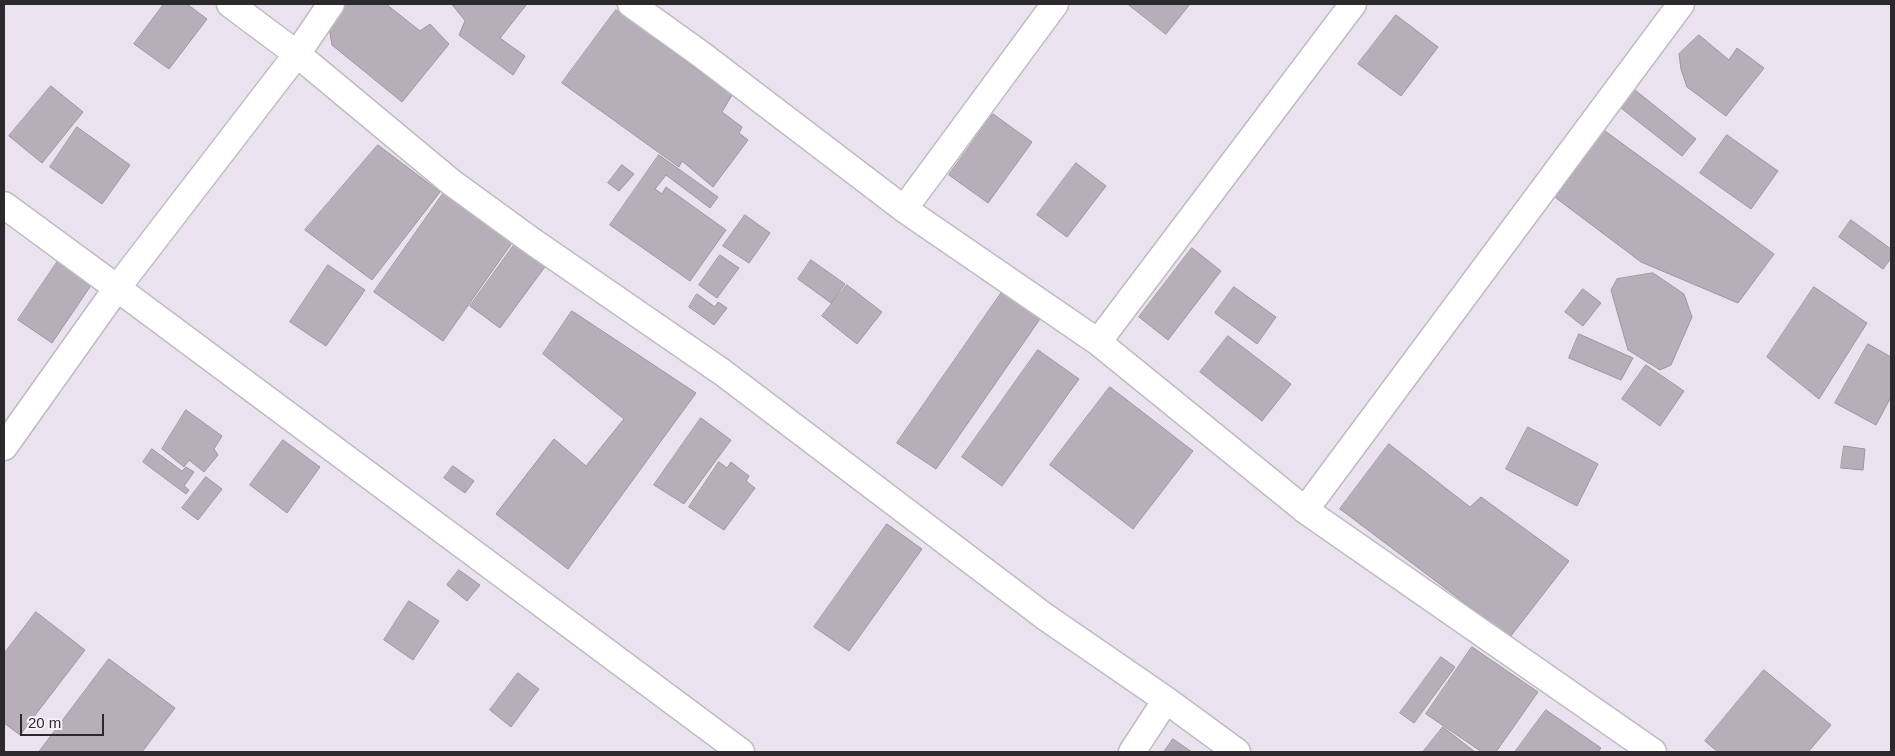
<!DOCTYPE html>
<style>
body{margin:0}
#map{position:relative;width:1895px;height:756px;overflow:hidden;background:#eae3ef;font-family:Helvetica,sans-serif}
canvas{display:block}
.frame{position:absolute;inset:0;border:5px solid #2c292d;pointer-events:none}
.scale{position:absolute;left:20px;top:714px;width:84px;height:22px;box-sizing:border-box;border:2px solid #2c292d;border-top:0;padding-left:6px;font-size:15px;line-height:18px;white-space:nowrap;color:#2c292d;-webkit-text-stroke:4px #f7f0fc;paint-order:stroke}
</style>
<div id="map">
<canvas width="1895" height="756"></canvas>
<div class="frame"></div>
<div class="scale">20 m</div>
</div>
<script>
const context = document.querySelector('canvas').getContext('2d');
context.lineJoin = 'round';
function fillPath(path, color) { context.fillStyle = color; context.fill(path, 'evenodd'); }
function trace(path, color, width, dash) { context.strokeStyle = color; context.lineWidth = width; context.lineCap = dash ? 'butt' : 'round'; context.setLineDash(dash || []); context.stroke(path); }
const building = new Path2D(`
 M164,4h23l20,15 -38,50 -35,-25z
 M340,4h46l34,27 10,-7 19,20 -47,58 -70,-57 -5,-30z
 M452,4h75l-27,34 25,18 -12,19 -54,-40 6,-14z
 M1128,4h62l-24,30z
 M616,10l116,85 -10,17 20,15 -3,6 9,7 -35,47 -31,-26 -3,6 -117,-84z
 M1396,15l42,32 -37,49 -43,-32z
 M1699,35l30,25 8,-12 27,20 -38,48 -39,-29 -6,-18 -2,-15z
 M51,86l32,26 -41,51 -33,-27z
 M1635,90l61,49 -14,17 -61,-48z
 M993,114l39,28 -44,61 -39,-28z
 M77,127l53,38 -28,39 -52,-37z
 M1605,131l169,123 -36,49 -97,-41 -85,-64z
 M1727,135l51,36 -27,38 -51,-36z
 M378,145l62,47 -68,88 -67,-50z
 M659,155l59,42 -8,11 -44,-33 -11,14 7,5 4,-7 60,43 -36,51 -80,-56z
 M1076,163l30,23 -39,51 -30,-22z
 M622,165l12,9 -15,17 -11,-8z
 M445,191l69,49 -71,101 -69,-49z
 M745,215l25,18 -21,30 -26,-17z
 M1851,220l40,29v9l-8,11 -44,-32z
 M517,241l30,23 -47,64 -30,-22z
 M1192,248l29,23 -53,69 -29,-23z
 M62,255l34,23 -44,65 -34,-23z
 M720,255l19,13 -22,30 -18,-13z
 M811,260l34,24 -14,19 -33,-24z
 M328,265l37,25 -39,56 -36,-24z
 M1653,273l31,21 8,23 -21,48 -11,5 -32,-20 -17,-60 6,-11z
 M847,285l35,27 -25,32 -35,-28z
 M1234,287l42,30 -19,27 -42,-31z
 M1814,287l53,36 -48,76 -52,-42z
 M1583,289l18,14 -18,23 -18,-14z
 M1002,292l38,27 -104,150 -39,-26z
 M697,294l18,13 3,-5 9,6 -13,17 -25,-18z
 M572,311l124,82 -128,176 -72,-55 58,-75 32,27 38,-47 -81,-65z
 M1579,334l54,24 -12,22 -52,-22z
 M1228,336l63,48 -29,37 -62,-49z
 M1868,344l23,13v40l-15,28 -41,-22z
 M1038,350l41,29 -77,107 -40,-29z
 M1646,365l38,26 -24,35 -38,-27z
 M1110,387l83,64 -60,78 -83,-64z
 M186,410l36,26 -8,13 4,6 -14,17 -15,-12 -5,7 -22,-18z
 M701,418l30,22 -47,64 -30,-19z
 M1528,427l70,37 -21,42 -71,-37z
 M283,440l37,27 -33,46 -37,-28z
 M1389,444l81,63 11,-10 88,64 -59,76 -170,-128z
 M1844,446l21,3 -2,21 -22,-2z
 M152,449l30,22 4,-4 8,5 -10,14 5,4 -3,4 -43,-32z
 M719,462l8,6 4,-6 18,14 -3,5 9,7 -31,42 -35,-23z
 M453,466l21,15 -9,12 -21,-15z
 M206,477l16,12 -24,31 -16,-12z
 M887,524l35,25 -73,102 -35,-24z
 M459,570l21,15 -13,16 -20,-16z
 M409,601l30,20 -26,39 -29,-20z
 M36,612l49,38 -65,85 -16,-12v-69z
 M1472,647l66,45 -42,60h-14l-56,-38z
 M1441,657l14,10 -41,56 -14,-10z
 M109,659l66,49 -33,44h-103z
 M1764,670l67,55 -23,27h-90l-13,-11z
 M518,673l21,16 -28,38 -21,-17z
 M1546,710l55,38 -3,4h-83z
 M1443,727l32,25h-52z
 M1173,739l19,13h-28z`);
const street = new Path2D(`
 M230,4l67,50 154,128 81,59 190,131 322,244 122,84 71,52
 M631,4l71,51 202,154 194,133 207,168 348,242
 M4,205l113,83 624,464
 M904,209l151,-205
 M1098,342l255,-338
 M4,447l113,-159 180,-234 34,-50
 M1305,510l376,-506
 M1132,752l34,-52`);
fillPath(building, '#b6afba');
trace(building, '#9d96a1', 1);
trace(street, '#c1bac5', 29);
trace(street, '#fff', 26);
</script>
